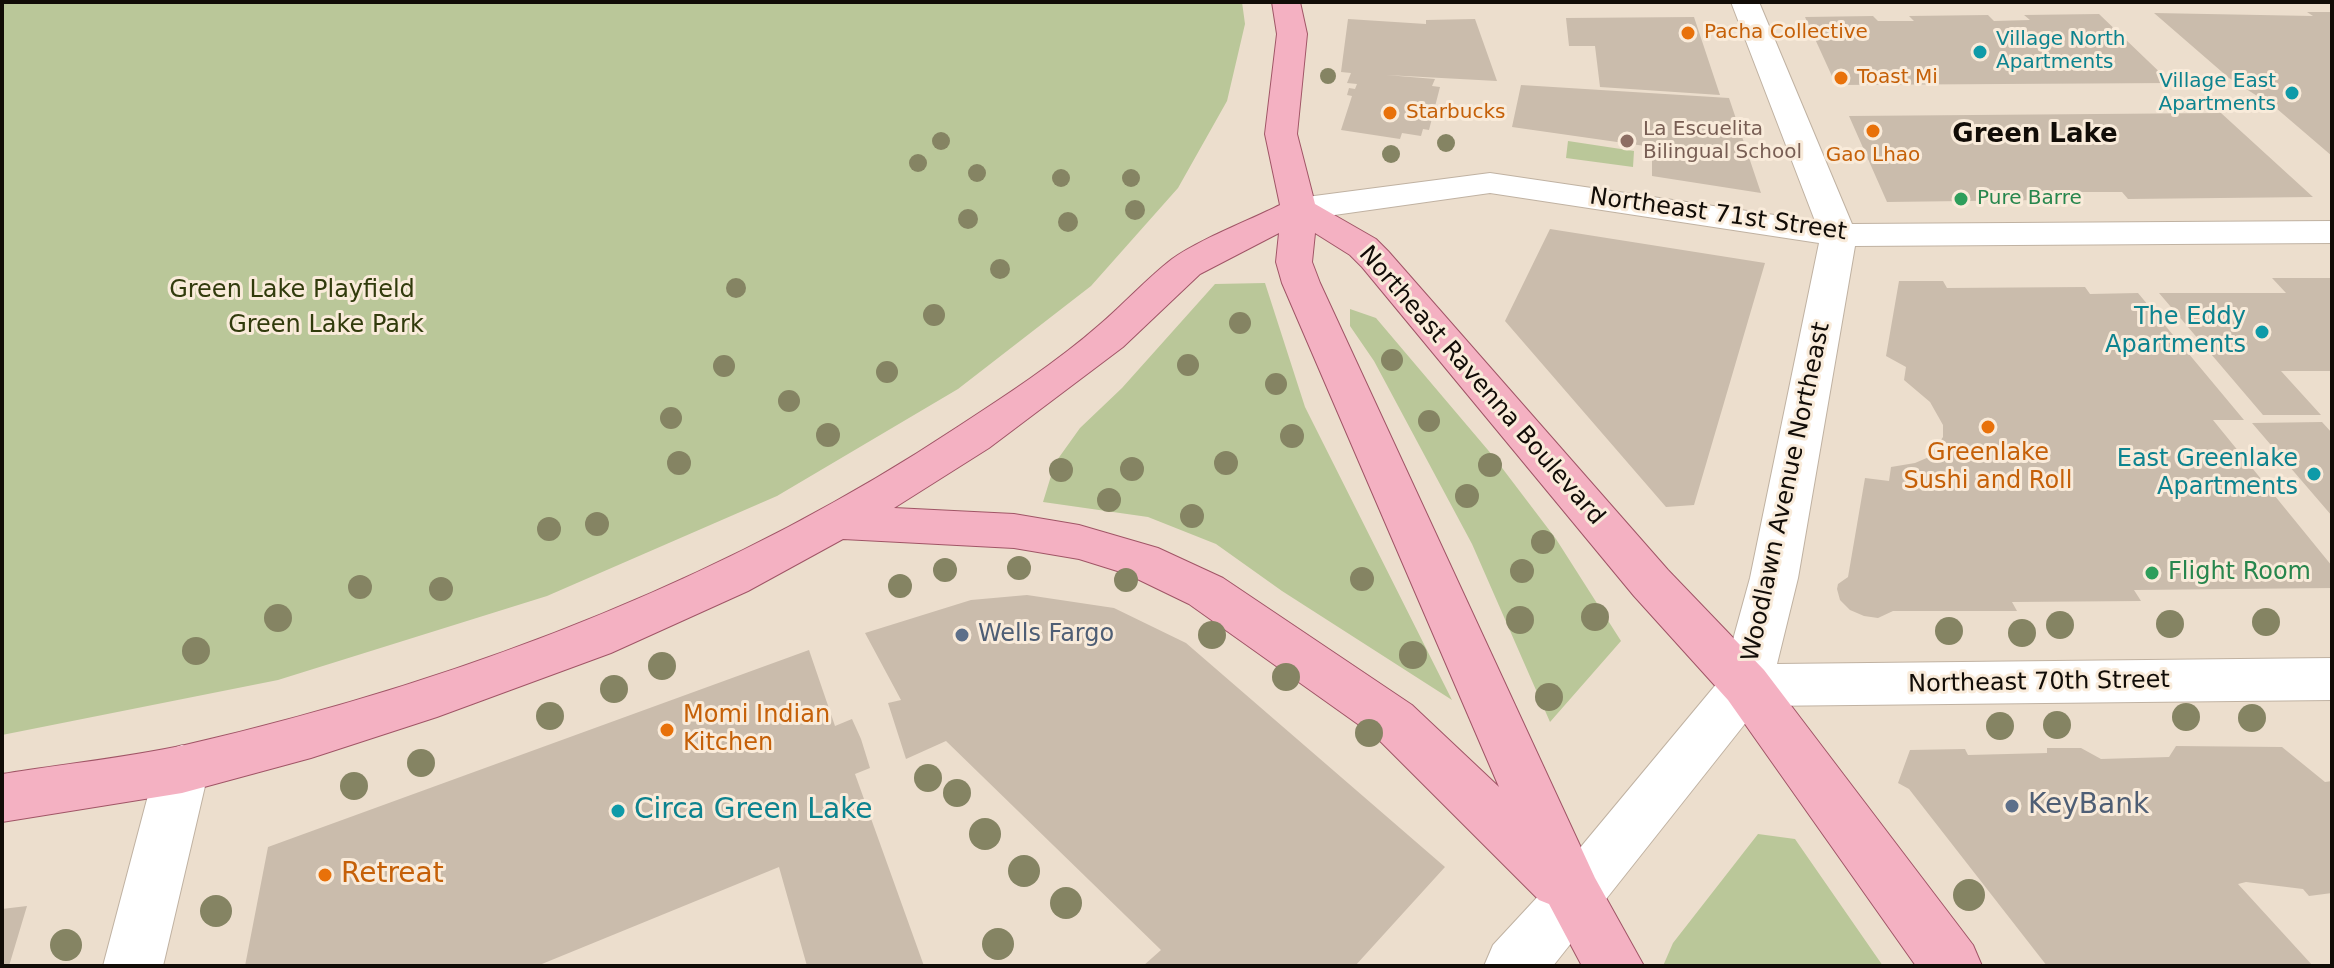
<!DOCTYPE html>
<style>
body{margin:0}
#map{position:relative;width:2334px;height:968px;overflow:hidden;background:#ecdecd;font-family:"DejaVu Sans",sans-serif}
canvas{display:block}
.frame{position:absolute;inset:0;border:4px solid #110c07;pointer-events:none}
</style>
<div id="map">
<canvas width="2334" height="968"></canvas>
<div class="frame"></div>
</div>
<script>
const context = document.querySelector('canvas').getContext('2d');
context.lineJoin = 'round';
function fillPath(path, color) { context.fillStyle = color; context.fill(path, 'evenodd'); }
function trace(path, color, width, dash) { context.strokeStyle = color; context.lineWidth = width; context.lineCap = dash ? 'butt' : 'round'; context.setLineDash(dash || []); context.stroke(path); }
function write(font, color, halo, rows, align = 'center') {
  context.font = font + ' "DejaVu Sans",sans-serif'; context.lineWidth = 6; context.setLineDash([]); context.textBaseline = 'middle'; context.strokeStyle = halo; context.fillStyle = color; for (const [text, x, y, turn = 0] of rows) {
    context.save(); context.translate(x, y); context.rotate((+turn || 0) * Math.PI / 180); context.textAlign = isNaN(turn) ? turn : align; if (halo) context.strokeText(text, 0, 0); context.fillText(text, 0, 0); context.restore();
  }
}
const green = new Path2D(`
 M2,2h1240l3,22 -18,77 -49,87 -87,98 -133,103 -181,107 -230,100 -269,84 -276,55z
 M1568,141l66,10 -1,16 -67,-9z
 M1265,283l40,124 147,293 -170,-109 -66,-47 -68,-27 -105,-15 12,-39 25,-35 42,-40 93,-104z
 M1350,309l26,9 117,138 63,83 65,102 -71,81 -78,-178 -98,-183 -24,-35z
 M1758,834l37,5 88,127h-220l10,-23z`);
const building = new Path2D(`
 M2307,12h25v144l-56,-48 -47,-30 -75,-65 159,3z
 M2099,14l72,69 -335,2 -31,-68 68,-1 5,5h36l-5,-5 79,-1 6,6 36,-1 -6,-5z
 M1694,17l26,78 -120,-8 -5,-41h-26l-3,-28z
 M1348,19l78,5v-4l49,-1 22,62 -111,-6 49,4 -3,7 8,1 -11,43 -6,-1 -2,7 -19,-3 -2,6 -59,-9 11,-34 -5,-1 2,-7 6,1 2,-5 -10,-1 4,-10 -10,-1z
 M1521,85l208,13 32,95 -109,-17v-29l-140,-20z
 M2221,113l92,84 -185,2 -6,-7h-87l6,8 -154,2 -38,-86z
 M1550,229l215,34 -71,242 -28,2 -161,-186z
 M2272,278h60v93h-51l40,44h-58l-104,-122h127z
 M1899,281h44l4,7 138,-1 5,7 48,-1 106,127h-31l119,146v22l-198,2 7,11 -129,1 5,9h-124l-15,7 -14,-2 -14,-6 -10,-10 -3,-11 1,-5 10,-7 17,-99 24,3 2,-14 24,-4 14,-6 14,-20v-12l-13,-23 -26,-22 2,-13 -20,-11z
 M2322,422l10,11v83l-80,-93z
 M1027,595l87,13 72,35 259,224 -90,99h-212l18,-16 -215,-209 -40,18 -18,-56 13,-3 -36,-67 106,-33z
 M809,650l26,76 17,-7 9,20 9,29 -15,6 69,192h-117l-28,-99 -242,99h-292l23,-119z
 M2176,746l106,1 43,35 7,-1v112l-23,3 -6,-7 -57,-7 -8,2 75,82h-266l-138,-177 -11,-6 12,-33 55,-1 3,6 79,-2v-5h34l20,11 68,-2z
 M27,906l-18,60h-7v-57z`);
const minor = new Path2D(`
 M1731,2h28l93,222 480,-3v22l-477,3 -57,332 -21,86 555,-6v42l-573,6 -206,260h-69l9,-21 62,-67 168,-202 27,-98 69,-335 -329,-50 -191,27 -12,-4 -6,-7 6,-7 12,-4 191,-25 325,48z
 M182,745l19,7 8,17 -46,197h-60l52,-197 8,-17z`);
const major = new Path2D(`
 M1272,2h28l7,32 -10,100 18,70 61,35 12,12 280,319 96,100 209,275 9,21h-66l-188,-266 -94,-104 -272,-329 -12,-12 -35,-22 -3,29 8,21 275,595 49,88h-62l-33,-62 -10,-4 -163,-163 -187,-133 -62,-30 -48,-15 -65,-11 -171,-9 -95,52 -137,62 -174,64 -126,41 -129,35 -180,29v-48c61,-10 123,-16 183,-29 273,-63 540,-164 774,-319 46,-30 98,-64 139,-100 25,-21 48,-47 74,-67 28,-20 76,-38 108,-54l-15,-71 12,-100zM1279,233l-3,29 6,21 217,504 -87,-82 -189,-127 -65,-30 -79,-23 -65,-11 -120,-6 95,-60 134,-101 77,-73z`);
const trees = [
 [1328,76,8],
 [941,141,9],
 [1446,143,9],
 [1391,154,9],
 [918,163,9],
 [977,173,9],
 [1061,178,9],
 [1131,178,9],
 [1135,210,10],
 [968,219,10],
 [1068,222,10],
 [1000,269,10],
 [736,288,10],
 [934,315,11],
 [1240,323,11],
 [1392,360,11],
 [1188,365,11],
 [724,366,11],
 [887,372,11],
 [1276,384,11],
 [789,401,11],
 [671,418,11],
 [1429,421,11],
 [828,435,12],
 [1292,436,12],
 [679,463,12],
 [1226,463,12],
 [1490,465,12],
 [1132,469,12],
 [1061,470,12],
 [1467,496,12],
 [1109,500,12],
 [1192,516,12],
 [597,524,12],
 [549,529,12],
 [1543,542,12],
 [1019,568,12],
 [945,570,12],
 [1522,571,12],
 [1362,579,12],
 [1126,580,12],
 [900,586,12],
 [360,587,12],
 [441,589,12],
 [1595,617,14],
 [278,618,14],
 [1520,620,14],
 [2266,622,14],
 [2170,624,14],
 [2060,625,14],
 [1949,631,14],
 [2022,633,14],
 [1212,635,14],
 [196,651,14],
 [1413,655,14],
 [662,666,14],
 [1286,677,14],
 [614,689,14],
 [1549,697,14],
 [550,716,14],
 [2186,717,14],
 [2252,718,14],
 [2057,725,14],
 [2000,726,14],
 [1369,733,14],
 [421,763,14],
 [928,778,14],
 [354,786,14],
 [957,793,14],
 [985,834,16],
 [1024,871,16],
 [1969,895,16],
 [1066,903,16],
 [216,911,16],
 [998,944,16],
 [66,945,16]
];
const markers = [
 [1688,33,8,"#e8710a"],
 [1980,52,8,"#0f9aa8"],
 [1841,78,8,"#e8710a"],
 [2292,93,8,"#0f9aa8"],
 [1390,113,8,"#e8710a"],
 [1873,131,8,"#e8710a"],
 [1627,141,8,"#8d6e63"],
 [1961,199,8,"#2e9e5b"],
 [2262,332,8,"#0f9aa8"],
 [1988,427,8,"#e8710a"],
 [2314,474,8,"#0f9aa8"],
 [2152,573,8,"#2e9e5b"],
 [962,635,8,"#5c6f8a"],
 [667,730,8,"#e8710a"],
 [2012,806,8,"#5c6f8a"],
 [618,811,8,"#0f9aa8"],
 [325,875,8,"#e8710a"]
];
const farFoodnames = [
 ["Pacha Collective",1704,33],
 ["Toast Mi",1857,78],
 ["Starbucks",1406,113],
 ["Gao Lhao",1873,156,"center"]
];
const farCulturenames = [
 ["Village North",1996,40],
 ["Apartments",1996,63],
 ["Village East",2276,82,"right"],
 ["Apartments",2276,105,"right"]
];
const farEducationnames = [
 ["La Escuelita",1643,130],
 ["Bilingual School",1643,153]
];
const farLeisurenames = [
 ["Pure Barre",1977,199]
];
const streetNames = [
 ["Northeast 71st Street",1718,215,8],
 ["Northeast Ravenna Boulevard",1481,386,49],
 ["Woodlawn Avenue Northeast",1787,492,-78],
 ["Northeast 70th Street",2039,683,-1]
];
const parkNames = [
 ["Green Lake Playfield",292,291],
 ["Green Lake Park",326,326]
];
const cultureNames = [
 ["The Eddy",2246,318],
 ["Apartments",2246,346],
 ["East Greenlake",2298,460],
 ["Apartments",2298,488]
];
const foodNames = [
 ["Greenlake",1988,454],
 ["Sushi and Roll",1988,482],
 ["Momi Indian",683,716,"left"],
 ["Kitchen",683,744,"left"]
];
const leisureNames = [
 ["Flight Room",2168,573]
];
const serviceNames = [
 ["Wells Fargo",978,635]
];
const farDistrictnames = [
 ["Green Lake",2035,135]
];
const nearServicenames = [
 ["KeyBank",2028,806]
];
const nearCulturenames = [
 ["Circa Green Lake",634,811]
];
const nearFoodnames = [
 ["Retreat",341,875]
];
fillPath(green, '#bac799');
fillPath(building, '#cabcac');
trace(minor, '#c0b2a2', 2);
trace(major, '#a05566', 2);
fillPath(minor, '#fff');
fillPath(major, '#f4b1c2');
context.fillStyle = '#858463';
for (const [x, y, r] of trees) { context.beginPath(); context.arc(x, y, r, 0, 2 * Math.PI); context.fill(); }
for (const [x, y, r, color] of markers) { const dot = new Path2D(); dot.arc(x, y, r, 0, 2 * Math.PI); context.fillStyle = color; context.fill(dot); trace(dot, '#f9ebda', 3); }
write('20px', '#c56008', '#f9ebda', farFoodnames, 'left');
write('20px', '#0d838f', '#f9ebda', farCulturenames, 'left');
write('20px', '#785e54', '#f9ebda', farEducationnames, 'left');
write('20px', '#27864d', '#f9ebda', farLeisurenames, 'left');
write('24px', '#110c07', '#f9ebda', streetNames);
write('24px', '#313b0c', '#f9ebda', parkNames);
write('24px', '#0d838f', '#f9ebda', cultureNames, 'right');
write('24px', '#c56008', '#f9ebda', foodNames);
write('24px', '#27864d', '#f9ebda', leisureNames, 'left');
write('24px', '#4e5e75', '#f9ebda', serviceNames, 'left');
write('bold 26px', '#110c07', '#f9ebda', farDistrictnames);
write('28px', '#4e5e75', '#f9ebda', nearServicenames, 'left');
write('28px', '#0d838f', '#f9ebda', nearCulturenames, 'left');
write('28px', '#c56008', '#f9ebda', nearFoodnames, 'left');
</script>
